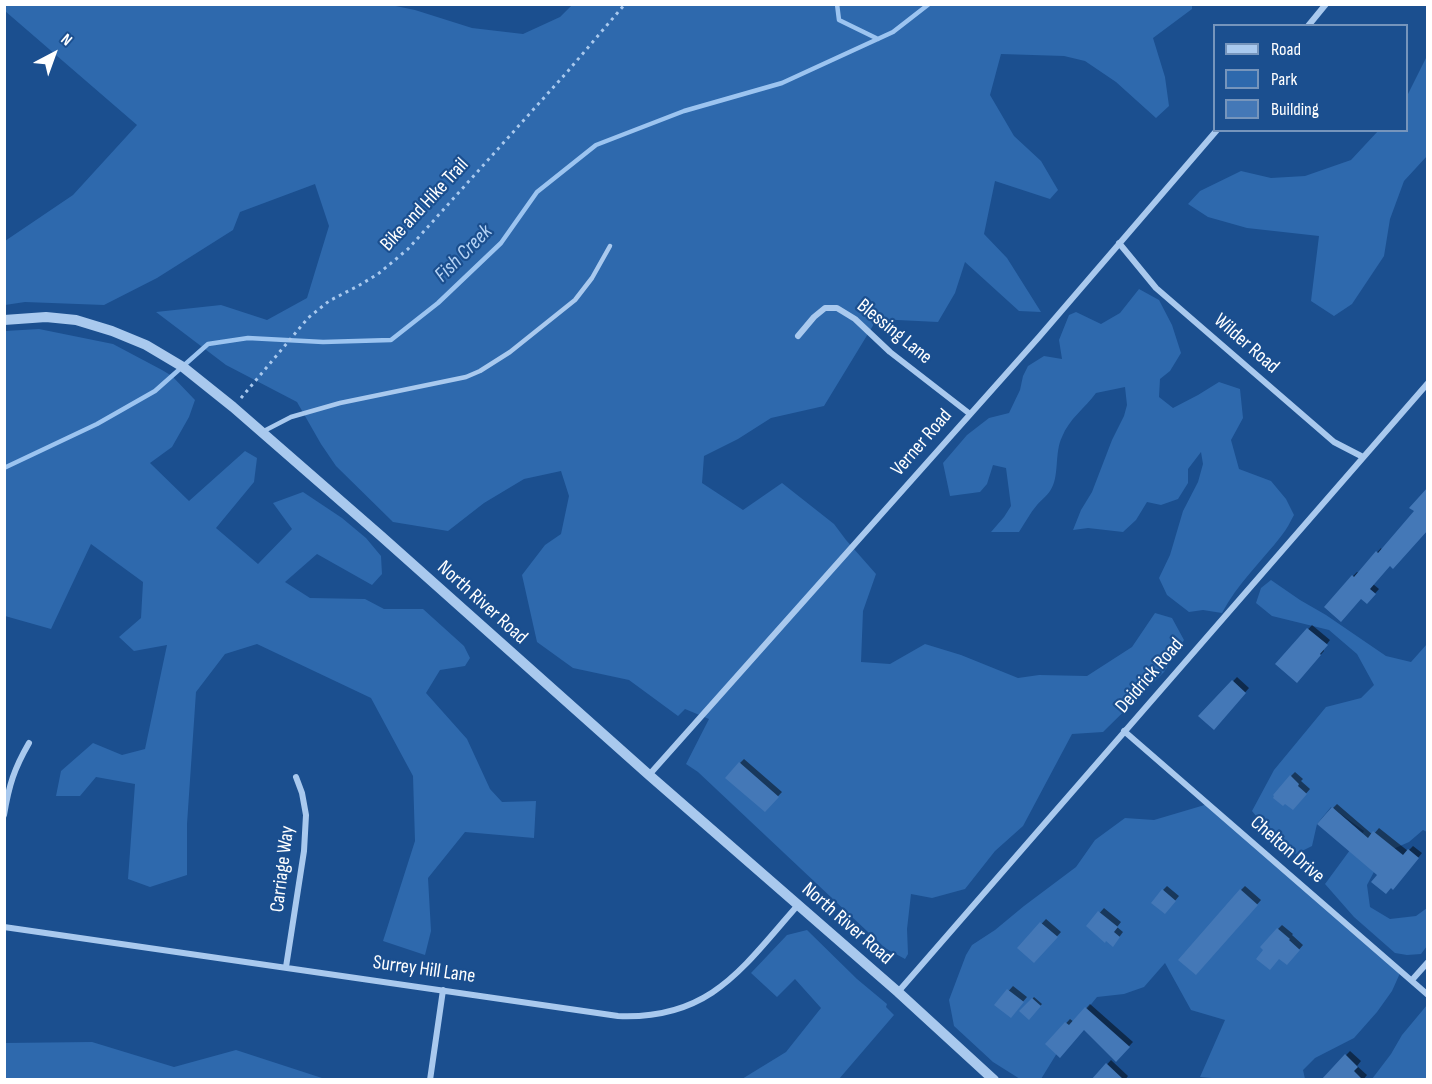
<!DOCTYPE html>
<style>
body{margin:0}
#map{position:relative;width:1432px;height:1084px;overflow:hidden;background:#1b4f8f;font-family:"Sofia Sans Condensed",sans-serif}
canvas{display:block}
.frame{position:absolute;inset:0;border:6px solid #fff;pointer-events:none}
.legend{position:absolute;left:1213px;top:24px;width:195px;height:108px;box-sizing:border-box;background:#1b4f8f;border:2px solid #7695bc;margin:0;padding:8px 10px;list-style:none;font-size:18px;color:#fff}
.legend li{display:flex;align-items:center;gap:12px;height:30px}
.legend b{width:30px;border:2px solid #7695bc}
.north{position:absolute;left:24px;top:24px;width:60px;height:60px;-webkit-text-stroke:4px #1b4f8f;paint-order:stroke;rotate:41deg;font-size:16px;font-weight:700;line-height:24px;text-align:center;color:#fff}
.north::after{content:'';display:block;margin:auto;width:21px;height:27px;background:#fff;clip-path:polygon(50% 0,100% 100%,50% 72%,0 100%)}
</style>
<div id="map">
<canvas width="1432" height="1084"></canvas>
<div class="frame"></div>
<ul class="legend">
<li><b style="height:8px;background:#a9c9ee"></b>Road</li>
<li><b style="height:16px;background:#2e69ad"></b>Park</li>
<li><b style="height:16px;background:#4478b7"></b>Building</li>
</ul>
<div class="north">N</div>
</div>
<script>
const context = document.querySelector('canvas').getContext('2d');
context.lineJoin = 'round';
function fillPath(path, color) { context.fillStyle = color; context.fill(path, 'evenodd'); }
function trace(path, color, width, dash) { context.strokeStyle = color; context.lineWidth = width; context.lineCap = dash ? 'butt' : 'round'; context.setLineDash(dash || []); context.stroke(path); }
function write(font, color, halo, rows, align = 'center') {
  context.font = font + ' "Sofia Sans Condensed",sans-serif'; context.lineWidth = 4.5; context.setLineDash([]); context.textBaseline = 'middle'; context.strokeStyle = halo; context.fillStyle = color; for (const [text, x, y, turn = 0] of rows) {
    context.save(); context.translate(x, y); context.rotate((+turn || 0) * Math.PI / 180); context.textAlign = isNaN(turn) ? turn : align; if (halo) context.strokeText(text, 0, 0); context.fillText(text, 0, 0); context.restore();
  }
}
const green = new Path2D(`
 M5,4h381l29,6 57,18 51,6 37,-17 13,-13 619,1v4l-39,29 12,39 4,29 -13,12 -40,-36 -31,-21 -21,-5 -63,-2 -11,41 24,41 27,25 17,29 -8,9 -55,-18 -11,53 23,24 34,54 -22,-1 -54,-49 -10,31 -17,29 -61,-3 -53,87 -53,12 -33,21 -34,17 -2,27 41,27 39,-27 52,41 12,16 30,34 -13,37 -2,51 29,2 35,-20 36,11 57,23 21,-3 48,1 45,-29 23,-34 17,5 12,22 -20,32 -61,60 -31,2 -49,92 -28,25 -30,38 -33,9 -21,-4 -4,35 1,25 -3,5 -20,-11 -187,-176 -12,-8 23,-45 -24,-10 -7,7 -49,-36 -56,-12 -36,-26 -15,-67 23,-30 16,-11 8,-38 -8,-25 -37,8 -40,24 -36,28 -55,-9 -57,-56 -15,-22 -24,-42 -71,-37 -70,-53 65,-7 46,15 40,-22 22,-72 -14,-42 -75,28 -7,18 -76,48 -53,27 -79,-3 -20,3v-64l68,-46 64,-70 -132,-114z
 M1427,56v100l-23,25 -14,38 -6,37 -32,48 -18,12 -23,-15 8,-65 -72,-8 -39,-11 -20,-13 12,-13 41,-20 30,7 34,-2 46,-16 27,-29 28,-1 1,-34z
 M1139,289l20,11 13,25 9,28 -11,18 -10,8 -1,18 14,11 25,-13 21,-13 21,7 3,29 -12,22 8,29 32,12 15,18 8,16c-4,7 -7,14 -12,20 -20,26 -45,49 -60,78l-19,-3 -14,2 -22,-17 -8,-17 11,-23 13,-44 15,-29 5,-18 -2,-12 -13,17v14l-10,16 -17,6 -14,-3 -11,18 -13,12 -35,-4 -15,2 8,-20 11,-18 20,-52 12,-24 3,-11 -2,-18 -29,6c-11,15 -27,26 -34,44 -8,16 -2,40 -12,54 -3,5 -9,9 -13,14 -7,8 -12,18 -18,27h-28l13,-15 7,-11 -5,-38 -13,-3 -6,19 -7,8 -30,4 -7,-33 24,-28 22,-17 20,-5 11,-23 3,-14 5,-10 16,-10 18,3 -3,-19 10,-25 7,-3 25,12 19,-11z
 M39,329l74,15 49,26 10,6 23,24 -6,17 -17,30 -22,16 39,38 56,-50 12,7 -3,24 -38,46 42,36 34,-35 -19,-26 30,-11 39,26 24,20 15,18 1,18 -10,11 -55,-31 -32,28 25,16 55,1 19,10h39l41,37 6,12 -5,8 -25,4 -14,23 41,46 23,50 12,13 34,-1 -2,37 -69,-6 -37,46 3,53 -6,24 -42,-14 32,-100 -2,-65 -42,-78 -114,-54 -32,10 -29,38 -9,132v51l-37,12 -22,-8 7,-95 -39,-7 -16,19h-24l5,-25 32,-28 29,12 23,-6 22,-104 -33,6 -15,-14 22,-19 2,-36 -52,-38 -40,85 -46,-13v-285z
 M1271,580l29,20 26,15 60,41 25,6 16,-18v188l-4,-2 -14,12 -25,11 -17,32 3,22 20,12 26,-3 11,-8v38l-6,8 -14,1 -12,-2 -41,-36 -29,-33 39,-53 -33,-24 -14,17 -5,22 -16,8 -12,-4 -32,-39 22,-41 52,-63 35,-9 13,-13 -17,-31 -28,-24 -57,-14 -16,-13 5,-15z
 M1208,804l193,167 -9,20 -15,21 -23,26 -39,20 -12,12 2,9 -71,1 -34,-3 25,-57 -34,-10 -26,-47 -21,24 -20,7 -27,3 -22,27 -34,55h-21l-27,-17 -39,-36 -5,-26 17,-45 6,-10 23,-15 29,-24 52,-39 19,-27 30,-22 29,2z
 M807,930l50,49 30,25 -1,3 8,8 -55,64h-97l44,-27 35,-44 -26,-29 -18,18 -26,-24 36,-38z
 M1427,1005v74h-55l19,-25 11,-19z
 M92,1042l82,25 62,-17 89,29h-320v-36z`);
const shadow = new Path2D(`
 M1381,548l10,16 -18,20 6,5 -8,9 -10,-1 -35,10 27,-31 4,-4 2,1z
 M1312,625l18,15 -7,9 1,2 -23,26 -24,-13z
 M1237,677l12,11 -35,39 10,-36z
 M744,759l38,33 -17,18 -25,-47z
 M1295,772l8,7 -2,2 9,8 -13,15 -6,-28z
 M1337,804l36,31 6,-7 29,23 5,-5 9,7 -25,31 -18,-9 -46,-67z
 M1167,886l12,10 -10,12 -6,-18z
 M1245,886l16,14 -61,69 41,-79z
 M1104,908l17,14 -4,5 6,5 -6,8 -29,-14z
 M1046,919l15,13 -23,25 -19,-9z
 M1282,925l11,9 -1,1 11,10 -12,14 -26,-9 13,-21z
 M1013,986l14,11 -12,14 -19,-6z
 M1034,997l8,7 -13,14 -8,-7z
 M1090,1004l43,38 -17,18 -32,-32 -37,16 23,-25 4,3z
 M1350,1051l11,10 -4,5 10,9 -4,5h-34l-3,-4z
 M1111,1060l17,16 -3,4h-32z`);
const stream = new Path2D(`
 M837,4l2,16 39,19
 M4,468l93,-44 58,-33 53,-47 40,-6 75,4 68,-2 47,-37 63,-60 36,-51 59,-47 88,-34 98,-28 111,-51 36,-28`);
const building = new Path2D(`
 M1428,487v43l-35,39 -3,-3 -20,23 6,5 -9,10 -6,-5 -20,23 -17,-15 28,-32 2,2 22,-26 2,2 36,-42 -5,-3z
 M1307,628l21,17 -8,9 1,1 -24,28 -22,-19z
 M1232,680l14,13 -32,37 -16,-14z
 M739,762l40,35 -14,15 -40,-34z
 M1290,775l9,9 -1,2 9,8 -14,16 -8,-6 -2,2 -10,-8 1,-2 -1,-1z
 M1332,807l36,31 5,-7 30,24 5,-6 11,9 -26,32 -2,-2 -5,6 -15,-12 6,-7 -60,-51z
 M1162,889l14,12 -11,13 -14,-11z
 M1240,889l18,16 -62,70 -18,-15z
 M1098,911l20,16 -4,5 6,5 -7,10 -7,-6 -1,2 -19,-17z
 M1040,922l18,15 -24,26 -17,-15z
 M1277,928l13,11 -1,1 11,10 -13,15 -8,-6 -9,11 -14,-11 7,-9 -3,-3z
 M1007,989l17,13 -13,16 -17,-13z
 M1032,998l9,8 -12,14 -10,-9z
 M1085,1007l45,40 -14,15 -32,-32 -24,28 -15,-14 20,-22 4,3z
 M1345,1054l13,13 -4,4 9,9h-42z
 M1106,1063l18,17h-33z`);
const path = new Path2D(`
 M241,398l67,-80 21,-17 29,-15 20,-12 30,-25 160,-178 57,-67`);
const service = new Path2D(`
 M264,431l27,-14 49,-14 126,-26 14,-6 30,-19 65,-52 17,-22 18,-32`);
const minor = new Path2D(`
 M1308,26l18,-22
 M1119,243l37,45 178,154 29,15
 M798,336l16,-19 11,-9h12l18,11 35,33 80,62
 M1124,731l304,264
 M649,775l390,-438 178,-207
 M4,815c5,-30 10,-46 25,-72
 M4,927l614,89c93,4 125,-49 180,-111
 M286,967l18,-116 2,-36 -4,-22 -6,-16
 M1412,980l16,-18
 M898,992l530,-609
 M430,1080l13,-90`);
const tertiary = new Path2D(`
 M4,320l42,-3 30,3 36,11 34,14 37,22 50,40 148,129 268,239 249,217 96,88`);
const streetNames = [
 ["Bike and Hike Trail",425,205,-47],
 ["Blessing Lane",894,332,39],
 ["Wilder Road",1246,344,41],
 ["Verner Road",922,443,-49],
 ["North River Road",482,603,42],
 ["Deidrick Road",1150,676,-49],
 ["Chelton Drive",1287,850,41],
 ["Carriage Way",283,869,-83],
 ["North River Road",847,924,41],
 ["Surrey Hill Lane",424,970,8]
];
const waterNames = [
 ["Fish Creek",464,254,-45]
];
fillPath(green, '#2e69ad');
fillPath(shadow, '#0007');
trace(stream, '#9cc4f0', 4.5);
fillPath(building, '#4478b7');
trace(path, '#a9c9ee', 3, [3, 4.5]);
trace(service, '#a9c9ee', 4.5);
trace(minor, '#a9c9ee', 6);
trace(tertiary, '#a9c9ee', 10);
write('20px', '#fff', '#1b4f8f', streetNames);
write('italic 21px', '#b5d3f5', '#1b4f8f', waterNames);
</script>
